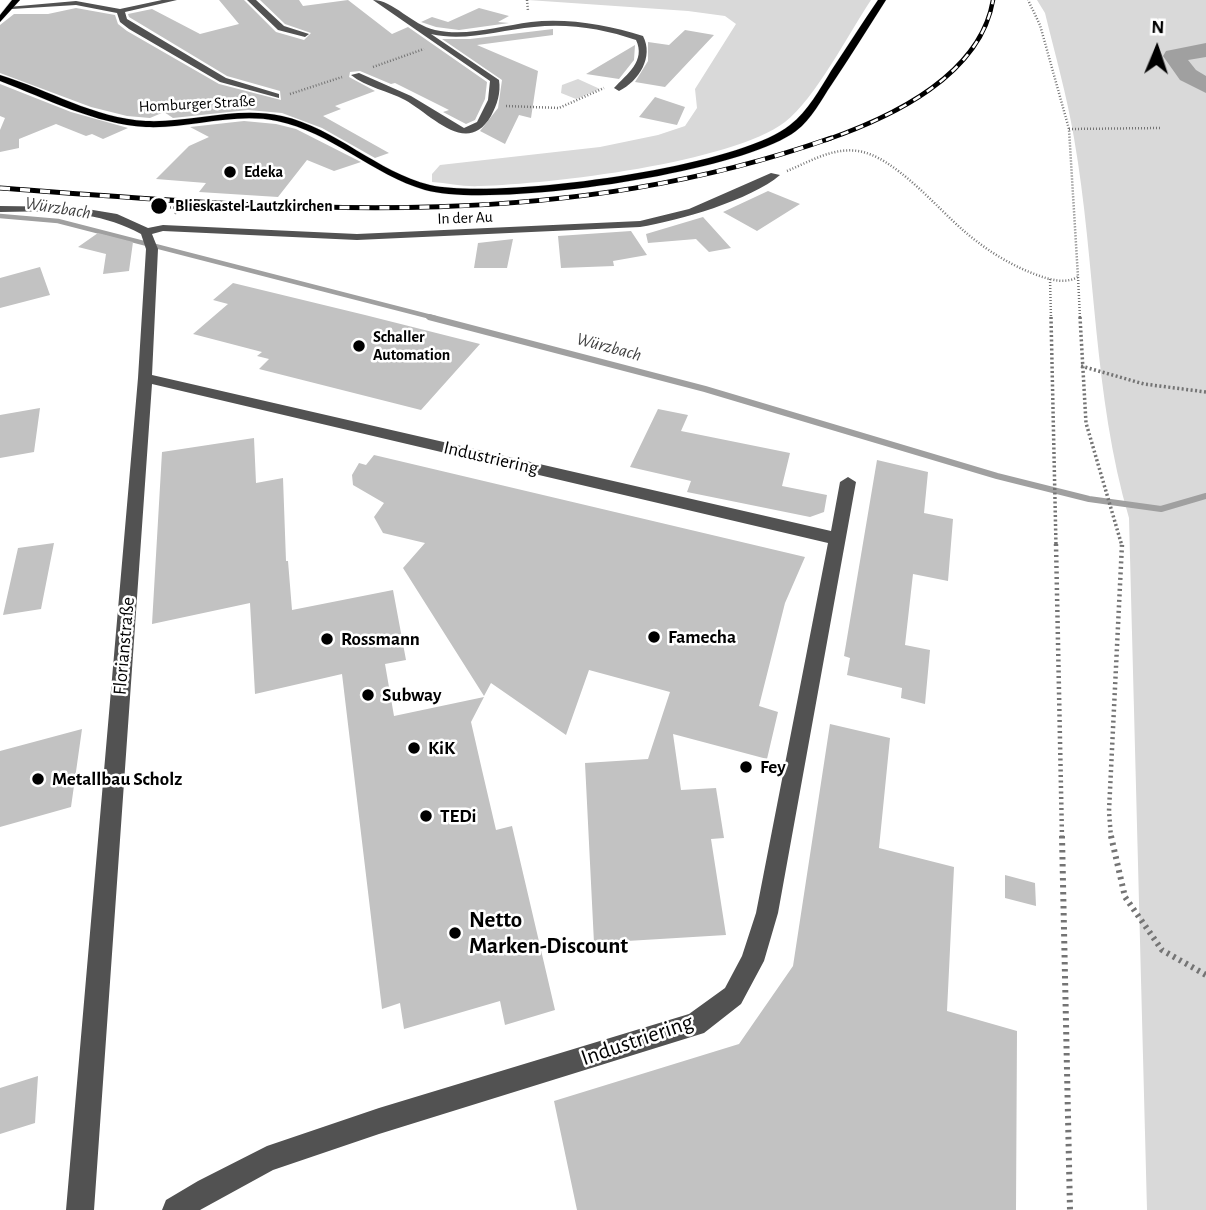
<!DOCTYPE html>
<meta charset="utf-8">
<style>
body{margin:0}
#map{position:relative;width:1206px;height:1210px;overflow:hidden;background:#fff;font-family:"Alegreya Sans",sans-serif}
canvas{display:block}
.north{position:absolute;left:1122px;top:14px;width:70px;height:70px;-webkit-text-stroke:5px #fff;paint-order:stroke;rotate:2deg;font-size:19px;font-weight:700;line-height:28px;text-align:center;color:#000}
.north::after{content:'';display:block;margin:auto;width:24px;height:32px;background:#000;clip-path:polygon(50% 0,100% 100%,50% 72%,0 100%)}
</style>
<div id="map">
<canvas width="1206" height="1210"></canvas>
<div class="north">N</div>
</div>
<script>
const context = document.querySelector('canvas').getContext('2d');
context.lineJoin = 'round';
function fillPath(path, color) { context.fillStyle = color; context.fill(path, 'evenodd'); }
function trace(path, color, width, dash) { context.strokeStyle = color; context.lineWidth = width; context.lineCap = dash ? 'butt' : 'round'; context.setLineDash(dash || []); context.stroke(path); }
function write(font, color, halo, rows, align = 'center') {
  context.font = font + ' "Alegreya Sans",sans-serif'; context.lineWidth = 5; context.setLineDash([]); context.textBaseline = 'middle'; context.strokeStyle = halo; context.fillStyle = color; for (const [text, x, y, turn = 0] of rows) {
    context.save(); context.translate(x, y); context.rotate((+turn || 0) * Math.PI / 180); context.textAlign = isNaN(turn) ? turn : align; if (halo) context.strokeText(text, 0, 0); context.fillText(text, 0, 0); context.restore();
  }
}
const green = new Path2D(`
 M528,0h343c-22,33 -56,99 -86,122 -54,41 -235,62 -305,64 -16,1 -32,-3 -48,-4v-8l8,-9 160,-18 58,-12 27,-9 12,-18 -2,-19 41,-65 -11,-8 -37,-5z
 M1037,0h169v1210h-59l-18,-692c-36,-123 -33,-254 -55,-380 -7,-42 -19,-84 -29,-125z
 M578,79l22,10 -24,10 -15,-6 1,-8z`);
const streamFar1 = new Path2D(`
 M0,216l58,5 377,97`);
const stream = new Path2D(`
 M429,317l276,72 292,87 92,23 72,10 45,-13`);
const river = new Path2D(`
 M1206,43v14l-18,3 8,10 10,6v17l-26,-13 -17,-24 3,-5z`);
const building = new Path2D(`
 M219,0h25l32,32 28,8 7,-7 -26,-9 -25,-24h39l4,6 45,-6 44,34 16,-7 79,55 -2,17 -10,21 -9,4 -23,-12 6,-2 -54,-27 -4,1 -31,-13 -10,1 -1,5 26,14 -40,15 6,3 -18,7 66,37 -14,5 -53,-30 -40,-15 -34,-3 -75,8 -9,-6 -14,6 -23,-2 -36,-9 -91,-34v-48l14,-11h34l28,-6 39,7 3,9 9,7 92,53 62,16 -1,-9 -53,-15 -98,-59 -1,-3 24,-5 48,25 39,-10z
 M479,8l30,8 -11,6 11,1 -50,7 -23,-3 -15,-5 11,-5 16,5z
 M553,29v6l-76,10 61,26 -7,47 -12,-3 -14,29 -25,-13 18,-23 4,-28 -60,-41h28z
 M685,30l29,5 -49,52 -30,-5 13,-21v-19l21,3z
 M635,45l-1,15 -15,19 -33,-5z
 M0,84l71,28 57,16 -25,11 -11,-5 -6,2 -30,-12 -37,15v9l-19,4v-22l5,-12 -5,-2z
 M655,97l30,10 -8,18 -38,-8z
 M244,121l32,3 20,5 65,33 -27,9 -27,-11 -29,37 -79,-5 7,-9 -50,-4 33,-33 20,-9 -19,-10z
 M768,191l32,13 -43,27 -34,-19z
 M703,217l28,31 -22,4 -13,-13 -48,4 -2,-9z
 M631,231l16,24 -34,6 1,5 -53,2 -3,-32z
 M98,233l35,9 -4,29 -26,3 3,-20 -28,-7z
 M513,239l-6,29h-33l4,-25z
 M40,267l10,28 -50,13v-30z
 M233,283l132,32 115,29 -59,66 -162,-41 10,-10 -12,-3 5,-4 -69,-18 35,-30 -15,-4z
 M40,408l-6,44 -34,6v-43z
 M658,409l30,6 -7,16 109,22 -8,33 45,9 -3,17 -14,5 -123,-25 4,-11 -61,-14z
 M254,438l2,45 27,-5 3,83h2l4,49 101,-20 13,70 -21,4 9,52 90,-19 -13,25 11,48 14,60 16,-4 43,184 -50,15 -5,-24 -96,28 -4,-26 -18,6 -40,-335 -87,20 -5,-91 -98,21 10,-172z
 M374,455l431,102 -20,46 -26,103 19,6 -11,47 -94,-25 8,56 35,-2 8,50 -13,1 15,96 -132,8 -9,-180 63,-4 22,-67 -81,-22 -23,65 -75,-52 -7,13 -81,-128 22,-25 -42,-10 -9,-16 10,-14 -31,-18 -1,-10 7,-12 7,2z
 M877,460l51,12 -4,41 29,6 -5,62 -35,-7 -8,71 25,5 -5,54 -24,-6 1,-10 -55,-13 3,-17 -6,-2z
 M54,543l-13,66 -38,6 15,-67z
 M830,724l60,14 -11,110 75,19 -7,144 70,20 -1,179h-439l-23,-109 185,-57 54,-78z
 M82,729l-11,78 -71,20v-76z
 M1005,875l30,8 1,23 -31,-8z
 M38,1076l-3,47 -35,11v-46z`);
const pathFar3 = new Path2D(`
 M527,0l1,11
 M373,67l51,-18
 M290,94l52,-17
 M506,106l53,2 45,-20
 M1069,129l91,-1
 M787,171c22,-9 46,-24 71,-20 36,5 79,57 106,80 22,19 46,34 73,44 14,5 28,9 41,2l-9,-148 -29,-104 -12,-25
 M164,207l15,1 -5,7
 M1078,277l2,41
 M1050,279l1,39`);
const pathFar2 = new Path2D(`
 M1051,317l5,229
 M1080,317l6,106 36,123
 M1081,366l63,18 62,8`);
const pathFar1 = new Path2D(`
 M1056,544l6,294
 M1111,838l-2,-27 13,-267`);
const path = new Path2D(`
 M1062,836l8,374
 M1111,836l14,61 37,53 44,25`);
const minor = new Path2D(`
 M162,0h15l-52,12 2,7 99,59 53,16v4l-59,-16 -91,-53 -9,-7 -3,-9 -41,-8 -64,4 -4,-2 68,-6 44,8z
 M247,0h9l28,26 25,8 -4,3 -27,-7z
 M373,0c20,0 39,25 62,30 32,7 65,-4 96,-8 37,-4 77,3 112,14 11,21 -4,45 -24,55l-5,-3c13,-14 32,-27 22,-48 -32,-11 -68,-17 -102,-13 -34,3 -69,15 -103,7l68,46c2,13 -2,25 -8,36 -24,41 -59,-1 -86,-16 -17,-9 -39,-13 -54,-25l8,-2 52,23 53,32 13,-6 11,-22 2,-19z
 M771,173l9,2c-29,25 -102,46 -140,52l-283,13 -194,-9 -11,3 6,15 -6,126 679,156 9,-49 8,-5 8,5 -78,431 -14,48 -23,43 -37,29 -325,101 -106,36 -73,40h-38l4,-10 32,-19 69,-35 112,-38 310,-94 36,-26 17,-32 14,-43 72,-370 -676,-159 -58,826h-28l72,-832 8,-129 -5,-15c-44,-24 -92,-23 -141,-22v-6l75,1 42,7 31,14 15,-3 194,9 283,-13 49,-12z`);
const major = new Path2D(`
 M12,0h8l-20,22v-7z
 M878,0h8c-18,28 -36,57 -54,84 -11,16 -20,35 -36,47 -55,42 -303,78 -371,59 -52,-15 -94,-58 -148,-69 -44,-9 -87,8 -131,6 -51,-3 -99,-28 -146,-46v-6c49,15 94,43 146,46 45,2 90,-15 136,-5 54,12 95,56 148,69 67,15 308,-17 360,-60 18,-14 30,-36 41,-54 16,-24 31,-48 47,-71z`);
const railFar1 = new Path2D(`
 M826,140c66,-23 154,-64 167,-140`);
const rail = new Path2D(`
 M0,188c285,21 555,47 831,-50`);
const markers = [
 [230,172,7,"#000"],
 [159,206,9,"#000"],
 [359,346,7,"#000"],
 [654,637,7,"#000"],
 [327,639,7,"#000"],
 [368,695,7,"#000"],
 [414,748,7,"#000"],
 [746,767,7,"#000"],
 [38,779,7,"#000"],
 [426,816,7,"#000"],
 [455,933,7,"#000"]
];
const farStreetnames = [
 ["Homburger Straße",197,104,-3],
 ["In der Au",465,218,-2]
];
const farPoinames = [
 ["Edeka",244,172],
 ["Blieskastel-Lautzkirchen",175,206],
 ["Schaller",373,337],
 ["Automation",373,355]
];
const farWaternames = [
 ["Würzbach",58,208,9],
 ["Würzbach",609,347,15]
];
const streetNames = [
 ["Industriering",491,458,13],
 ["Florianstraße",124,646,-85]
];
const poiNames = [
 ["Famecha",668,637],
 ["Rossmann",341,639],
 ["Subway",382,695],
 ["KiK",428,748],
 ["Fey",760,767],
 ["Metallbau Scholz",52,779],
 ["TEDi",440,816]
];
const nearPoinames = [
 ["Netto",469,920],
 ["Marken-Discount",469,946]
];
const nearStreetnames = [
 ["Industriering",637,1040,-19]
];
fillPath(green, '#d9d9d9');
trace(streamFar1, '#a0a0a0', 4.5);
trace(stream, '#a0a0a0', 6);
fillPath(river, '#a0a0a0');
fillPath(building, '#c2c2c2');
trace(major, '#dbdbdb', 1);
trace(pathFar3, '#747474', 2.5, [1, 2]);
trace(pathFar2, '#747474', 3.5, [2, 2.5]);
trace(pathFar1, '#747474', 4.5, [2, 3.5]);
trace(path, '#747474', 6, [2.5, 4.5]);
fillPath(minor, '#525252');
fillPath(major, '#000');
trace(railFar1, '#000', 4.5);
trace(rail, '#000', 5);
trace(railFar1, '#fff', 2.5, [8]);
trace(rail, '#fff', 3.5, [10]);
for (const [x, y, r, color] of markers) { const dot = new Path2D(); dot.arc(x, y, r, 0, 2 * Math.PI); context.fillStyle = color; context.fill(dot); trace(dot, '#fff', 2.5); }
write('16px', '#000', '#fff', farStreetnames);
write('bold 16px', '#000', '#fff', farPoinames, 'left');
write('italic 18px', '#414141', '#fff', farWaternames);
write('19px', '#000', '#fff', streetNames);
write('bold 19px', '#000', '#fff', poiNames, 'left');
write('bold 23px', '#000', '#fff', nearPoinames, 'left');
write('23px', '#000', '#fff', nearStreetnames);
</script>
